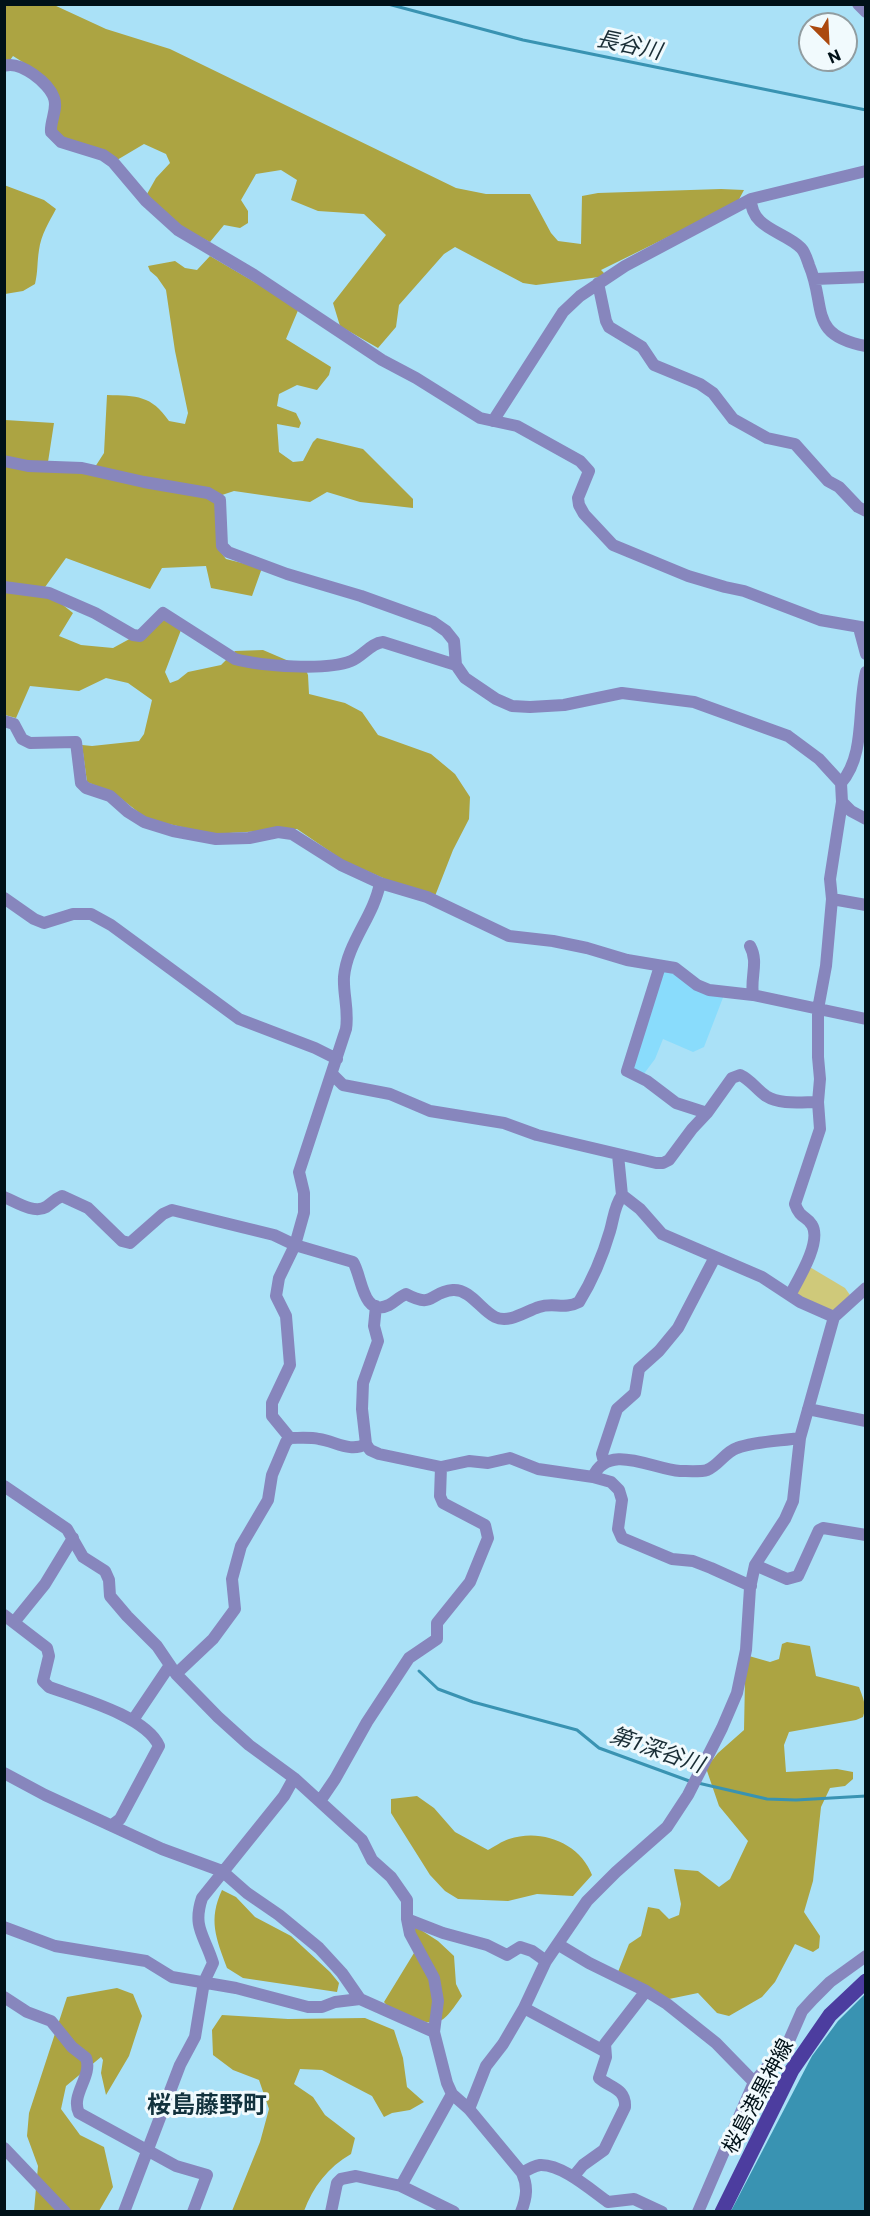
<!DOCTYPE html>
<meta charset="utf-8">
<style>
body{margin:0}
#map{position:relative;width:870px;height:2216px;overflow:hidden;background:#aae1f7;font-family:Commissioner,sans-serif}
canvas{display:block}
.frame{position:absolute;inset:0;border:6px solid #001118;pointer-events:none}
.north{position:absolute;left:798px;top:12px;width:60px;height:60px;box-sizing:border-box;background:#f1fafd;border:2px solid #919da1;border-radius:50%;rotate:156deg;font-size:16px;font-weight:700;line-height:24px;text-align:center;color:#001118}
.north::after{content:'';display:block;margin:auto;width:21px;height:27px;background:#ab490f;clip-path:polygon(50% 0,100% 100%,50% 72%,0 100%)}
</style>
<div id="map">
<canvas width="870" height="2216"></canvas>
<div class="frame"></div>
<div class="north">N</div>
</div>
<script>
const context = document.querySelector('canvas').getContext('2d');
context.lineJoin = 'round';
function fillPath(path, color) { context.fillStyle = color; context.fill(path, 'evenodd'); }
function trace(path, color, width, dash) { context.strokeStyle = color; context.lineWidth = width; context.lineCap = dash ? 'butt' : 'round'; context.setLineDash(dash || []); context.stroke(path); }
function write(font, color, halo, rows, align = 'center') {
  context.font = font + ' Commissioner,"Noto Sans JP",sans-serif'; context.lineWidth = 6; context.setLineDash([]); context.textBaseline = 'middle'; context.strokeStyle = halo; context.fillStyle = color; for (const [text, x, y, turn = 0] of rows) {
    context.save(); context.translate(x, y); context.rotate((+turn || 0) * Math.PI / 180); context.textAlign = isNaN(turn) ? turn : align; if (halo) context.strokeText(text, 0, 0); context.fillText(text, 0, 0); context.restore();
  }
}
const built = new Path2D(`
 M663,969l61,26 -20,52 -11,5 -30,-13 -8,20 -12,16 -12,-9z`);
const green = new Path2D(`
 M808,1266l37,22 5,7 -16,17 -36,-15 -1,-9z`);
const forest = new Path2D(`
 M5,5h49l52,24 64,20 286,139 30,6h44l21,39 7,8 23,3 1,-48 16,-3 123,-4 23,1 -7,13 -136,67 6,6 -71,9 -13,-2 -68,-36 -11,7 -45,51 -3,22 -18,21 -38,-22 -7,-23 53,-68 -22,-21 -46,-3 -27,-11 6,-20 -16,-10 -25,4 -15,26 7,11v12l-8,5 -16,-3 -14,17 -30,-15 -33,-33 9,-16 14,-15 -4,-9 -22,-10 -27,16 -54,-22 -7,-6 3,-25 -30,-41 -16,-10 -8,11z
 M4,185l40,15 12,9c-7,13 -15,26 -17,41 -2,12 -1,22 -4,34l-12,7 -18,3z
 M210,256l89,52 -13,31 45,28 -2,8 -12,15 -20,-5 -18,9 -2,12 19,7 5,10 -2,5 -22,-4 2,28 14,10 10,-1 10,-19 4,-4 46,11 50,50v9l-53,-6 -33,-10 -17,10 -76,-11 -15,5v54l7,9 36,9 -10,28 -41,-8 -5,-22 -44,2 -12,21 -84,-31 -26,36 18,7 15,12 -14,23 22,9 32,3 53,-29 15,11 -16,42 5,11 8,-3 10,-8 33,-7 14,-14 28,-1 42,18 3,7 1,19 36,9 17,9 16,23 53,19 24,20 15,23 -1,22 -16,31 -18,46 -45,-15 -46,-20 -47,-32 -85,5 -65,-15 -33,-26 -27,-11 -5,-37 10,1 47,-5 5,-7 8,-34 -24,-17 -22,-5 -27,13 -49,-5 -14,32 -11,-3v-295l49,3 -6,39 47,5 9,-14 3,-58c30,1 44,0 62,26l16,3 3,-11 -13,-62 -9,-61 -9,-13 -7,-6 -2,-5 27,-5 10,7 12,2z
 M787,1642l23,4 6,30 43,11c4,11 8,18 4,30l-7,3 -67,12 -5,13 2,27 51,-3 16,3v7l-8,7 -15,2 -9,19 -8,74 -9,31 16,24 -1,12 -6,4 -18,-8 -20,38 -13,15 -33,19 -12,-3 -19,-20 -29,6 -51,-27 11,-28 12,-8 7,-29 11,2 10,10 10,-4 2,-11 -7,-35 24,2 21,16 11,-8 18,-38 -29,-35 -13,-38 12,-15 26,-23 1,-50 4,-24 21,6 9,-3 3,-15z
 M417,1796l17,12 21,24 33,18c6,-3 14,-9 21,-11 32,-11 71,4 83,36l-19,21 -36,-2 -29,7 -50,-2 -13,-8 -15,-16 -39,-62v-14z
 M222,1890l14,7 19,20 36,19 39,36 9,11 -2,9 -94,-14 -16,-10c-11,-30 -19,-48 -5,-78z
 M410,1923l28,18 16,15 2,28 6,12c-19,27 -22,33 -54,20 -9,-4 -18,-6 -24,-14l30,-49 -5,-14z
 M117,1988l16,6 9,22 -13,40 -23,39 -5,-22 2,-13 -2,-3 -35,29 -5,23 19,26 24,12 9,40 -14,24h-65l4,-45 -11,-30 2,-23 38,-116z
 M222,2015l66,4 77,-1 29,12 9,28 4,29 17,15 -14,8 -18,3 -8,4 -12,-21 -50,-26 -22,-1 -6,15 19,13 12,18 30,23 -4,16c-23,13 -38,33 -47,57h-72l28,-69 9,-33 -10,-29 -26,-10 -20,-15 -1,-25z`);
const water = new Path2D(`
 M865,1994v217h-134l81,-155 26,-35z`);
const stream = new Path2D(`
 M388,4l135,36 343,70
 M419,1671l19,18 35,13 104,28 22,18 93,34
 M698,1783l69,16 29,1 70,-4`);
const minor = new Path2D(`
 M858,4l8,8
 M4,66c16,-6 45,17 50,32 4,11 -4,23 -3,34l10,10 42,13 10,7 33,39 32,29 76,45 128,85 34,18 64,40 37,8 63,35 9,10 -11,27 1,7 5,9 29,31 75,31 37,11 19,4 76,29 46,8
 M866,171l-115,28c0,30 33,32 50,49 4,4 6,11 8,17 18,42 -2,70 57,81
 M815,279l51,-2
 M598,283l8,38 3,6 33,20 12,18 46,19 13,9 20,26 34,19 28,6 33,37 11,6 19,20 8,4
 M493,421l70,-109 17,-16 45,-30 126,-67
 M4,461l24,5 54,2 62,14 64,11 12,7 2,46 6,6 59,22 74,22 72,26 13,9 8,10 2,24 9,13 31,21 16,7 18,1 34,-2 58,-12 72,9 94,34 31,23 22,24 1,19 -12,77 2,20 -6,67 -8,43v48l2,22 -2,23 2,27 -25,75c5,15 12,12 17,21 10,17 -14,55 -22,70
 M4,587l45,6 46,20 38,22 7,1 23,-23 72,46c26,7 91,12 116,2 12,-5 20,-18 32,-19l73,23
 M859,628l7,26
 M4,721l10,3 8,15 8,4 46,-1 5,41 5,5 24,8 18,16 16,10 29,9 43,8 33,-1 29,-6 14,2 49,31 39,18 47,14 82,39 44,5 34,7 40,12 48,8 22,17 12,5 44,5 113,24
 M841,783c25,-28 16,-75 25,-111
 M842,802l9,9 15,8
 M4,898l30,21 10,4 29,-9h18l20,11 128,94 76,29 22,11
 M832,899l34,6
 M750,946c9,16 0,31 3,49
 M660,966l-33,105 20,10 29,22 31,10
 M333,1075l10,10 47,9 40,17 74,12 33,12 119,28h7l6,-3 23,-31 15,-16 25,-35 8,-3c11,5 16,14 26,21 14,9 35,6 52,6
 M622,1195l18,14 22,25 100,43 38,25 34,15
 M4,1197c12,5 30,17 42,10 6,-4 9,-8 16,-11l26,12 34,33 8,2 33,-29 9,-4 102,25 21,10 58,17c9,13 9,56 36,43 6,-3 10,-8 17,-11 28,15 23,-2 47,-4 17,-1 28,20 42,27 14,7 31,-6 44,-10 15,-5 25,3 40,-5 13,-21 24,-47 31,-71 4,-14 4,-24 12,-36l-4,-40
 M376,1306l-2,20 4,15 -15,42 -1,26 4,35 4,6 9,4 62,13 28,-6 19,2 22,-5 28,11 55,8 18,5 8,8 3,10 -4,29 4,9 50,21 21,2 18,7 40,18
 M808,1409l58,12
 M366,1444c-16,9 -31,-3 -47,-5 -9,-2 -19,-1 -29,-1l-18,-22v-13l18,-38 -4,-49 -10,-20 3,-18 16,-33 9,-32v-20l-5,-21 47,-143c3,-19 -3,-35 -2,-52 3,-34 30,-61 36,-94
 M604,1462l-2,-8 15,-45 18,-16 4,-24 20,-18 19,-23 37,-71
 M593,1477c15,-35 59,-8 87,-6 7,0 21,1 27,-1 11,-4 18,-18 30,-22 19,-7 43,-7 63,-10
 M4,1486l63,43 16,28 22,14 4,9 1,16 17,20 30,30 19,28 42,43 31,28 45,33 68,62 10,20 19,17 16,23v19l3,15 24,44 4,23 -4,31 13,51 5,11 17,15 53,64c6,13 5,24 -1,39
 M755,1565l32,14 11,-3 21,-46 4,-2 43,7
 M4,1615l43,33 2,8 -6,25 6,6c30,11 97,29 110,59l-39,73 -8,6
 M15,1621l30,-37 28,-46
 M176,1674l37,-35 22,-30 -3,-30 9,-33 27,-46 4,-25 14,-33 4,-4
 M133,1720l37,-55
 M4,1773l41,22 117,54 60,22 25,22 32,22 40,33 23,25 18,26 74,33
 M320,1801l15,-22 32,-57 42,-64 28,-19v-16l33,-41 18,-44 -3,-13 -42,-22 -3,-7 1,-29
 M407,1919l36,14 44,12 20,10 13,-8 12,4 14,10
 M4,1927l51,19 91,15 26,16 64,11 72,19h14l13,-5 25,-3
 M559,1945l30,18 57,28 21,13 49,39 38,39
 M4,1997l23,15 24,9 21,26 14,11c7,18 -16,37 -7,55l97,53 31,9 -14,37
 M524,2008l80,43
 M469,2109l17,-43 17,-22 21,-36 22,-47 41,-60 29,-29 51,-45 21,-32 34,-67 15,-35 9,-43 4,-62 5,-23 30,-46 8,-18 7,-63 34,-121 32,-29
 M4,2148l61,64
 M522,2173c5,-3 12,-7 18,-8 22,-1 51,25 68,37l26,-3 28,13
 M573,2177l10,-12 21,-15 21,-43c1,-19 -15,-19 -26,-29l7,-21 -1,-13 41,-53
 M401,2186l51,-92
 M124,2212l56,-147 15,-28 9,-55 9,-19c-8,-27 -21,-35 -11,-65l82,-102 10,-18
 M331,2212l6,-29 4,-4 15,-3 45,10 53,26
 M698,2212l56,-130 34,-39 14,-32 11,-12 17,-17 36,-26`);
const major = new Path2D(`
 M722,2212l70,-142 38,-55 36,-34`);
const streetNames = [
 ["桜島港黒神線",758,2096,-62]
];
const waterNames = [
 ["長谷川",629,45,12],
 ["第1深谷川",657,1750,19]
];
const quarterNames = [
 ["桜島藤野町",207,2105]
];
fillPath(built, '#89dcfc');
fillPath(green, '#cfc97a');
fillPath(forest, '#aca442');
fillPath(water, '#3993b2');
trace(stream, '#3993b2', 3);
trace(minor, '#8786bd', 12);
trace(major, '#4c3d9f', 15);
write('21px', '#001118', '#f1fafd', streetNames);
write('italic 22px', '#192d35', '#f1fafd', waterNames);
write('bold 24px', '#12323d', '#f1fafd', quarterNames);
</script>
